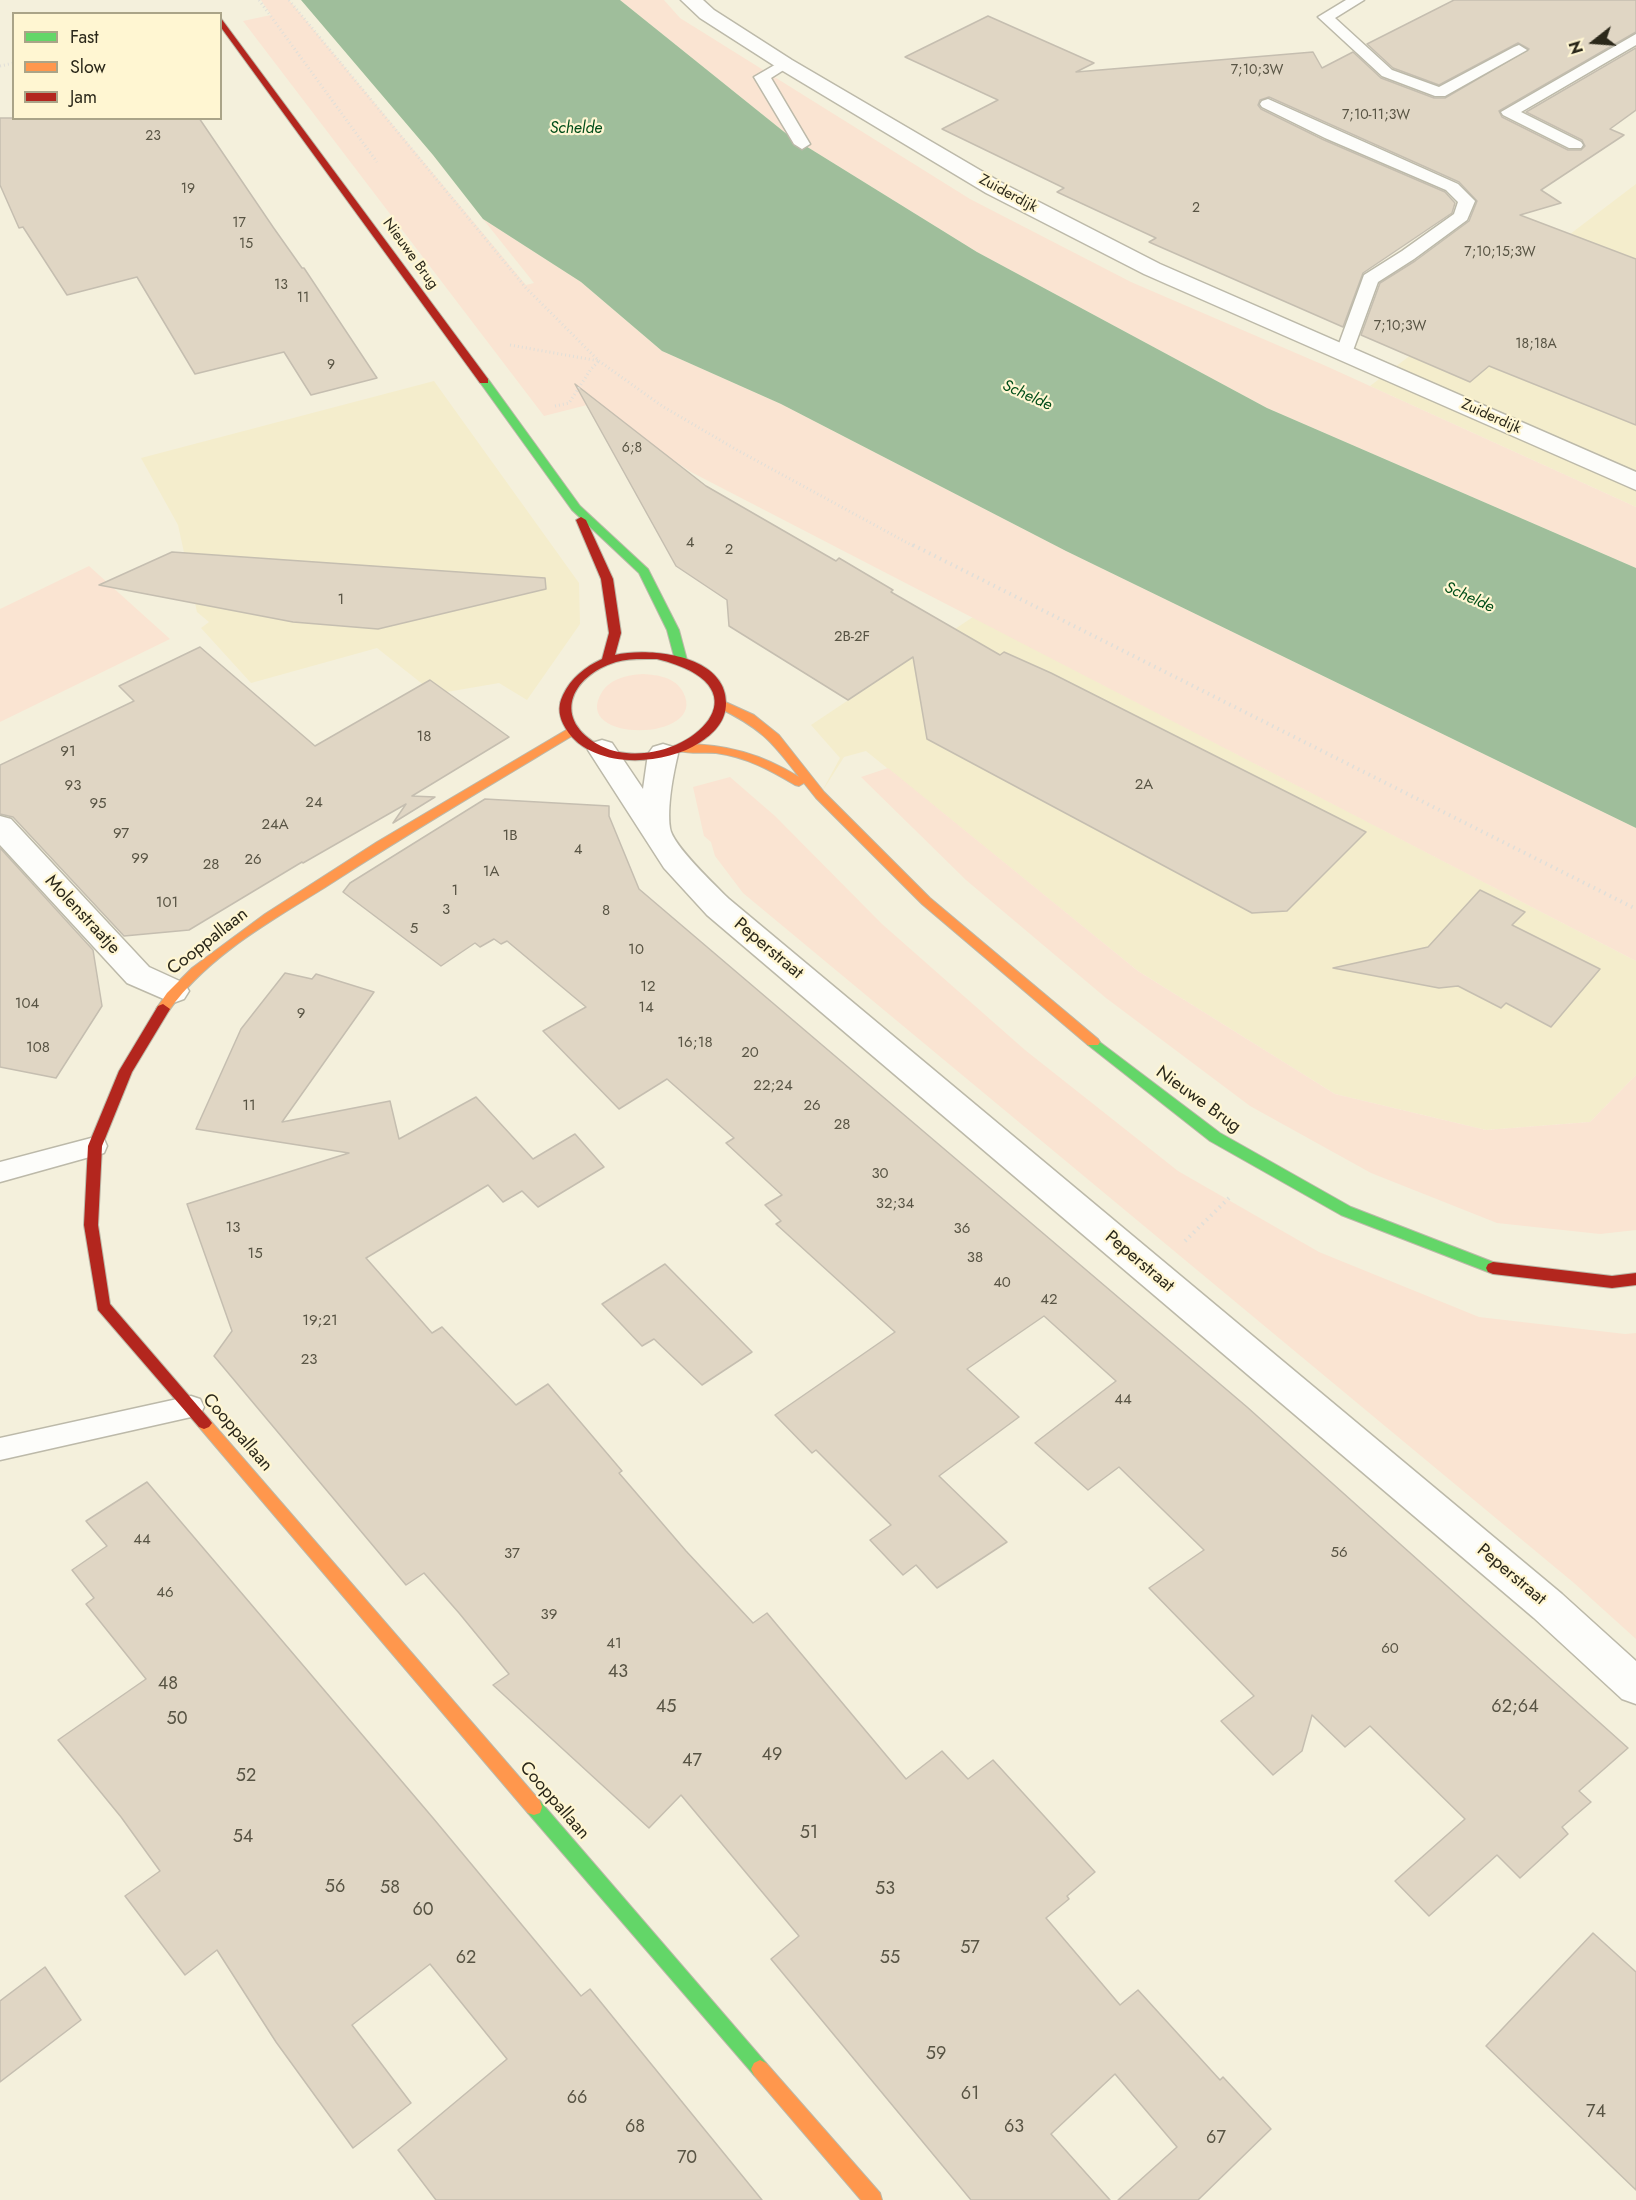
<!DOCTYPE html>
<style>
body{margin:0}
#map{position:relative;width:1636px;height:2200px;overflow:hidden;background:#f4f0dc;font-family:Jost,sans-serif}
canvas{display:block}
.legend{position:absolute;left:12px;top:12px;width:210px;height:108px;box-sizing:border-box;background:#fff6d2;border:2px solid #aaa488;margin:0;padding:8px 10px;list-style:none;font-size:18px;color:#2b281a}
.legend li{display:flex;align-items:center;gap:12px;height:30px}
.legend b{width:30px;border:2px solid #aaa488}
.north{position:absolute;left:1564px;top:12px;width:60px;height:60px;-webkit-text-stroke:4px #fff6d2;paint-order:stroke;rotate:253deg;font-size:16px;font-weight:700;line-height:24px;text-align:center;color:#2b281a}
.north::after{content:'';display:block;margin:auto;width:21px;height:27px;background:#2b281a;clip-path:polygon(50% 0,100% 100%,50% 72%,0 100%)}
</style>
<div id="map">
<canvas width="1636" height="2200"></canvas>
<ul class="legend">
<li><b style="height:8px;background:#63d668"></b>Fast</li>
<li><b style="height:8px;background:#ff974d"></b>Slow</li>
<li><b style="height:8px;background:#b3261e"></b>Jam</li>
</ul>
<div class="north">N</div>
</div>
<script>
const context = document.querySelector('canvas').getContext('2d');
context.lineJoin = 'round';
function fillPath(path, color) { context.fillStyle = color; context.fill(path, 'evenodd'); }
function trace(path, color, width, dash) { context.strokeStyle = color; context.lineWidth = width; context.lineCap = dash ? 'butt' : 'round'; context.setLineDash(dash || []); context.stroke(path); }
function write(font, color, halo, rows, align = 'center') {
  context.font = font + ' Jost,sans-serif'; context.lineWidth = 4.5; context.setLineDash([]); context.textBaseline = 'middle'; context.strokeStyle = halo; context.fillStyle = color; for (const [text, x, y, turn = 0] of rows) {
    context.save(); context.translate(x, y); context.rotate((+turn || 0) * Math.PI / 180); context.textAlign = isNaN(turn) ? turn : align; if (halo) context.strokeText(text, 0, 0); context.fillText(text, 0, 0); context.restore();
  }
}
const built = new Path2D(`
 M1636,184v323l-266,-121z
 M434,381l145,202 1,41 -53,76 -28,-17 -64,11 -58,-46 -126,35 -50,-55 8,-6 -12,-10 -19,-87 -37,-67z
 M973,617l663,344v114l-46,47 -104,8 -151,-36 -197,-123 -272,-220 -22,6 -24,38 20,-37 -29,-33z`);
const green = new Path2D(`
 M261,0h28l237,285 8,-2 -51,-64 98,63 81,69 119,53 285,147 570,277v133l-945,-489 -100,-68 -47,12 -301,-395 28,-6z
 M620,0h44l16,18 290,181 161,83 195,84 310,141v61l-369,-160 -290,-156 -189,-117z
 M89,566l81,73 -170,83v-113z
 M643,674c15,1 32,3 40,18 27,50 -114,52 -81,0 9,-14 26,-17 41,-18z
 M888,768l250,203 197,123 151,36 104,-8 46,-47v155l-36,4 -103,-11 -126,-50 -121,-67 -144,-108 -140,-118 -105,-103z
 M730,777l45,39 107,108 143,126 153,121 141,81 160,65 146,17 11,-1v306l-62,-56 -831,-690 -28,-37 -4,-14 -7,-6 -11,-49z`);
const water = new Path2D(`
 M301,0h319l168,135 189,117 290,156 369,160v260l-570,-277 -285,-147 -119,-53 -81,-69 -98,-63 -50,-64z`);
const building = new Path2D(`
 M1454,0h182v32l-137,79 3,6 66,33h13l4,-4 -3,-6 -56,-28 110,-64v62l-26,19 14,6 -83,55 20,13 -41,12 116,44v166l-147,-59 -19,16 -109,-47 19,-52 35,-22 54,-40 8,-20 -18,-19 -190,-85 -9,3 -2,5 3,4 63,31 121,52 10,11 -3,10 -89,60 -20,54 -194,-85 7,-4 -99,-46 7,-4 -122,-59 56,-29 -93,-43 83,-41 106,47 -18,9 237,-20 9,16 31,-16 28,26 53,20h11l84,-49 -11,-6 -79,42 -46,-17 -26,-24z
 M0,118h199l74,109 29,41h2l73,110 -66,17 -27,-43 -89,22 -58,-97 -70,18 -44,-68 -4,1 -19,-43z
 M575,384l131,102 130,75 3,-3 54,32 -2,2 109,63 4,-3 47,21 315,159 -79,79 -35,2 -325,-174 -14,-82 -65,43 -119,-74 -2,-26 -51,-34z
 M172,552l373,26 1,11 -168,40 -85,-7 -194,-37z
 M200,647l115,99 115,-66 79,57 -97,59 23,1 -42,26 13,-19 -103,59 -1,-1 -113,68 -65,6 -111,-119 -13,-3v-49l134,-64 -15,-15z
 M485,799l124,7v10l30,73 608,518 381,341 -49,43 12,11 -29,25 6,7 -48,44 -23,-23 -68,61 -34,-35 70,-62 -95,-93 -25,21 -33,-32 -10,36 -29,24 -52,-54 33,-25 -105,-108 55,-38 -85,-83 -31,23 -53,-47 81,-62 -72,-65 -77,53 52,48 -80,59 68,66 -70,46 -21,-23 -13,10 -33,-35 21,-15 -75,-75 -4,3 -37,-38 120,-83 -119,-108 5,-3 -16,-16 17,-10 -56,-52 8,-5 -67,-59 -48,30 -76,-78 43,-24 -79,-66 -6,3 -7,-5 -14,8 -5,-4 -34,23 -98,-74 7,-9z
 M0,848l93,102 9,56 -46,72 -56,-11z
 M1480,890l45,22 -13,13 88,44 -49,58 -45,-24 -5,5 -43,-22 -19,2 -106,-20 95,-21z
 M285,973l27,6 4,-5 58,18 -92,130 108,-21 9,38 77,-42 57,62 42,-25 29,33 -66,40 -16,-16 -19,11 -15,-17 -122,73 66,75 10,-6 74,78 32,-21 74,87 -3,2 67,78 67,72 14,-10 139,166 36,-28 26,28 25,-19 102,112 -28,24 2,3 -23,19 74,87 18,-15 82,90 3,-3 48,52 -73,71h-80l59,-53 -62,-73 -64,60 59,66h-139l-200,-241 28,-23 -118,-141 -32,33 -156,-143 16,-11 -50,-61 -35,-40 -18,12 -192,-229 18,-25 -45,-127 162,-51 -153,-24 45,-100z
 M665,1264l87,88 -50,33 -48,-46 -12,7 -40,-42z
 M147,1482l286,336 148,178 9,-7 172,211h-326l-38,-50 109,-91 -77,-95 -78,61 59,78 -58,45 -77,-106 -59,-92 -32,25 -60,-79 35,-25 -39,-54 -63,-77 88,-61 -60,-75 8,-6 -22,-28 35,-24 -21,-25z
 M1593,1933l43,39v218l-150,-144z
 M45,1967l36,53 -81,62v-81z`);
const pathFar1 = new Path2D(`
 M259,0l118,162
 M289,0l237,288 73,73 63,45 75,44 178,97
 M0,66l14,-3
 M510,345l89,16
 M555,406l14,-3 22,-34 8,-8`);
const path = new Path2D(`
 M913,545l723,364
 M1185,1241l44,-43`);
const lane = new Path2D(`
 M1346,0h18l-29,18 57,52 47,17 75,-40 5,-2 8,5 -82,46h-10l-53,-20 -64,-59z
 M1636,34v11l-115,67 60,30 2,3 -2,3h-12l-66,-33 -2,-3z
 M785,59l5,2 3,3 -22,14 39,66 -8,5 -8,-5 -40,-67z
 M1268,99l190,85 17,17 -8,19 -53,39 -36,23 -27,74h-12l-3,-4 28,-77 38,-24 52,-37 4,-12 -12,-12 -121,-52 -63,-31 -2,-3 2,-3z
 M95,1137l9,2 3,7 -3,7 -104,29v-20z
 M191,1396l9,3 4,8 -4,8 -200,45v-22z`);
const street = new Path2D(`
 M681,0h22l11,10 78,50 210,123 158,81 476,208v18l-492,-216 -158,-81 -208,-125 -78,-50z
 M602,740l10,3 31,46 5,-35 5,-7 10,-3 10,3 5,7c-5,21 -11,53 -8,74 2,17 46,58 59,71l833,695 74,67v43l-14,-5 -88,-81 -827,-703 -43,-47 -76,-118 4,-7z
 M0,816l11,3 138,148 35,16 5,8 -5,8 -11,4 -46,-20 -127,-138z`);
const fast = new Path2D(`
 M484,378l4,1 92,127 68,63 31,61 8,30 -2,3h-8l-2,-3 -8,-30 -28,-57 -67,-63 -93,-129z
 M1093,1037l127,96 131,74 147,57 2,4 -2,4h-10l-147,-57 -131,-74 -122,-96 -2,-3 2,-3z
 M534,1799l6,2 226,262 3,6 -3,6 -6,3 -6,-3 -226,-262 -2,-6 2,-6z`);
const slow = new Path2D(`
 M721,700l33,15 25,20 45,57 106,106 168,141 2,3 -2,3h-10l-166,-141 -106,-106 -12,-15 -5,3 -4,-1c-25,-15 -49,-28 -79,-32 -12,-1 -25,1 -37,-2l-2,-3 6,-4c43,0 79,10 116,33 -28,-37 -40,-50 -82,-70l-2,-3z
 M573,726l4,1 2,3 -2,3c-85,51 -170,101 -253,155 -55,34 -119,70 -156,124h-10l-2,-3 11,-16 25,-25 73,-54 112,-72z
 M204,1417l5,2 331,382 2,6 -2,6 -6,2 -6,-2 -329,-386 -3,-4 3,-4z
 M760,2060l6,3 114,130 2,7h-21l-107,-125 -3,-6 3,-6z`);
const jam = new Path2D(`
 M220,17l268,362v4h-8l-260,-357z
 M581,517l5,3 27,59 8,54 -6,22c35,-8 111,0 111,48 0,19 -13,31 -27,40 -35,23 -108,27 -133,-14 -7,-11 -9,-22 -3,-34 8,-17 22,-28 39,-36l7,-26 -8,-54 -25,-59zM657,659c128,31 13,121 -56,87 -50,-26 -31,-70 15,-84 13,-4 28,-3 41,-3z
 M163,1004l7,5 -38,63 -30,74 -4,79 12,79 99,115 3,4 -3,4 -5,2 -5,-2 -101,-117 -14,-85 4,-79 31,-75 39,-65z
 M1493,1262l119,14 24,-3v12l-24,3 -119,-14 -5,-2 -2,-4 2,-4z`);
const farNumbernames = [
 ["7;10;3W",1257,71],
 ["7;10-11;3W",1376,116],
 ["23",153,137],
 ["19",188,190],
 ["2",1196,209],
 ["17",239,224],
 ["15",246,245],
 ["7;10;15;3W",1500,253],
 ["13",281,286],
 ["11",303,299],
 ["7;10;3W",1400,327],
 ["18;18A",1536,345],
 ["9",331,366],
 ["6;8",632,449]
];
const farStreetnames = [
 ["Zuiderdijk",1008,194,28],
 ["Nieuwe Brug",410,254,54],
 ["Zuiderdijk",1491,417,24]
];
const numberNames = [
 ["4",690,543],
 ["2",729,550],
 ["1",341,600],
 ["2B-2F",852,637],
 ["18",424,737],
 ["91",68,752],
 ["2A",1144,785],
 ["93",73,786],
 ["24",314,803],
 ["95",98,804],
 ["24A",275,825],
 ["97",121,834],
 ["1B",510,836],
 ["4",578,850],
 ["99",140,859],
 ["26",253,860],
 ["28",211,865],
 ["1A",491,872],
 ["1",455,891],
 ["101",167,903],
 ["3",446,910],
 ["8",606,911],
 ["5",414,929],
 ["10",636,950],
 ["12",648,987],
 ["104",27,1004],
 ["14",646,1008],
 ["9",301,1014],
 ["16;18",695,1043],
 ["108",38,1048],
 ["20",750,1053],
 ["22;24",773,1086],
 ["11",249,1106],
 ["26",812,1106],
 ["28",842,1125],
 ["30",880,1174],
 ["32;34",895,1204],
 ["13",233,1228],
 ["36",962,1229],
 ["15",255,1254],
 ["38",975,1258],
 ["40",1002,1283],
 ["42",1049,1300],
 ["19;21",320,1321],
 ["23",309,1360],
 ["44",1123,1400],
 ["44",142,1540],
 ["56",1339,1553],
 ["37",512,1554],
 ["46",165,1593],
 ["39",549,1615],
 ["41",614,1644],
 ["60",1390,1649]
];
const farWaternames = [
 ["Schelde",576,129],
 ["Schelde",1027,396,24],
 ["Schelde",1469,598,24]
];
const streetNames = [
 ["Molenstraatje",82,915,47],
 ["Cooppallaan",208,942,-38],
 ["Peperstraat",768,949,40],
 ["Nieuwe Brug",1198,1100,36],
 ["Peperstraat",1139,1262,40],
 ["Cooppallaan",237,1433,49],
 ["Peperstraat",1511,1575,40],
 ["Cooppallaan",554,1801,49]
];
const nearNumbernames = [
 ["43",618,1673],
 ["48",168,1685],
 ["45",666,1708],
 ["62;64",1515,1708],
 ["50",177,1720],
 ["49",772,1756],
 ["47",692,1762],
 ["52",246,1777],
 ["51",809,1834],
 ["54",243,1838],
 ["56",335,1888],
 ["58",390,1889],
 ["53",885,1890],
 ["60",423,1911],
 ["57",970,1949],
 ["62",466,1959],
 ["55",890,1959],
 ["59",936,2055],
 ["61",970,2095],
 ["66",577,2099],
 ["74",1596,2113],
 ["68",635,2128],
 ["63",1014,2128],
 ["67",1216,2139],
 ["70",687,2159]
];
fillPath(built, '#f4edcc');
fillPath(green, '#fae4d2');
fillPath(water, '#9fbe9b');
fillPath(building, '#e0d6c4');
trace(building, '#c5beb0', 1.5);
trace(lane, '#bcb9a9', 3);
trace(street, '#bcb9a9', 3);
trace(fast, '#bcb9a9', 2);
trace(slow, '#bcb9a9', 2);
trace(jam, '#bcb9a9', 2);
trace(pathFar1, '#e0dfd9', 3, [1, 3]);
trace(path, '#e0dfd9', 4, [1.5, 4.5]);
fillPath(lane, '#fdfdfa');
fillPath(street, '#fdfdfa');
fillPath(fast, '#63d668');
fillPath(slow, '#ff974d');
fillPath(jam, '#b3261e');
write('14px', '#585444', null, farNumbernames);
write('15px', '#2b281a', '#fff6d2', farStreetnames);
write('15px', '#585444', null, numberNames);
write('italic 16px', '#004d19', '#fff6d2', farWaternames);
write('18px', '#2b281a', '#fff6d2', streetNames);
write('18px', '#585444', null, nearNumbernames);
</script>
